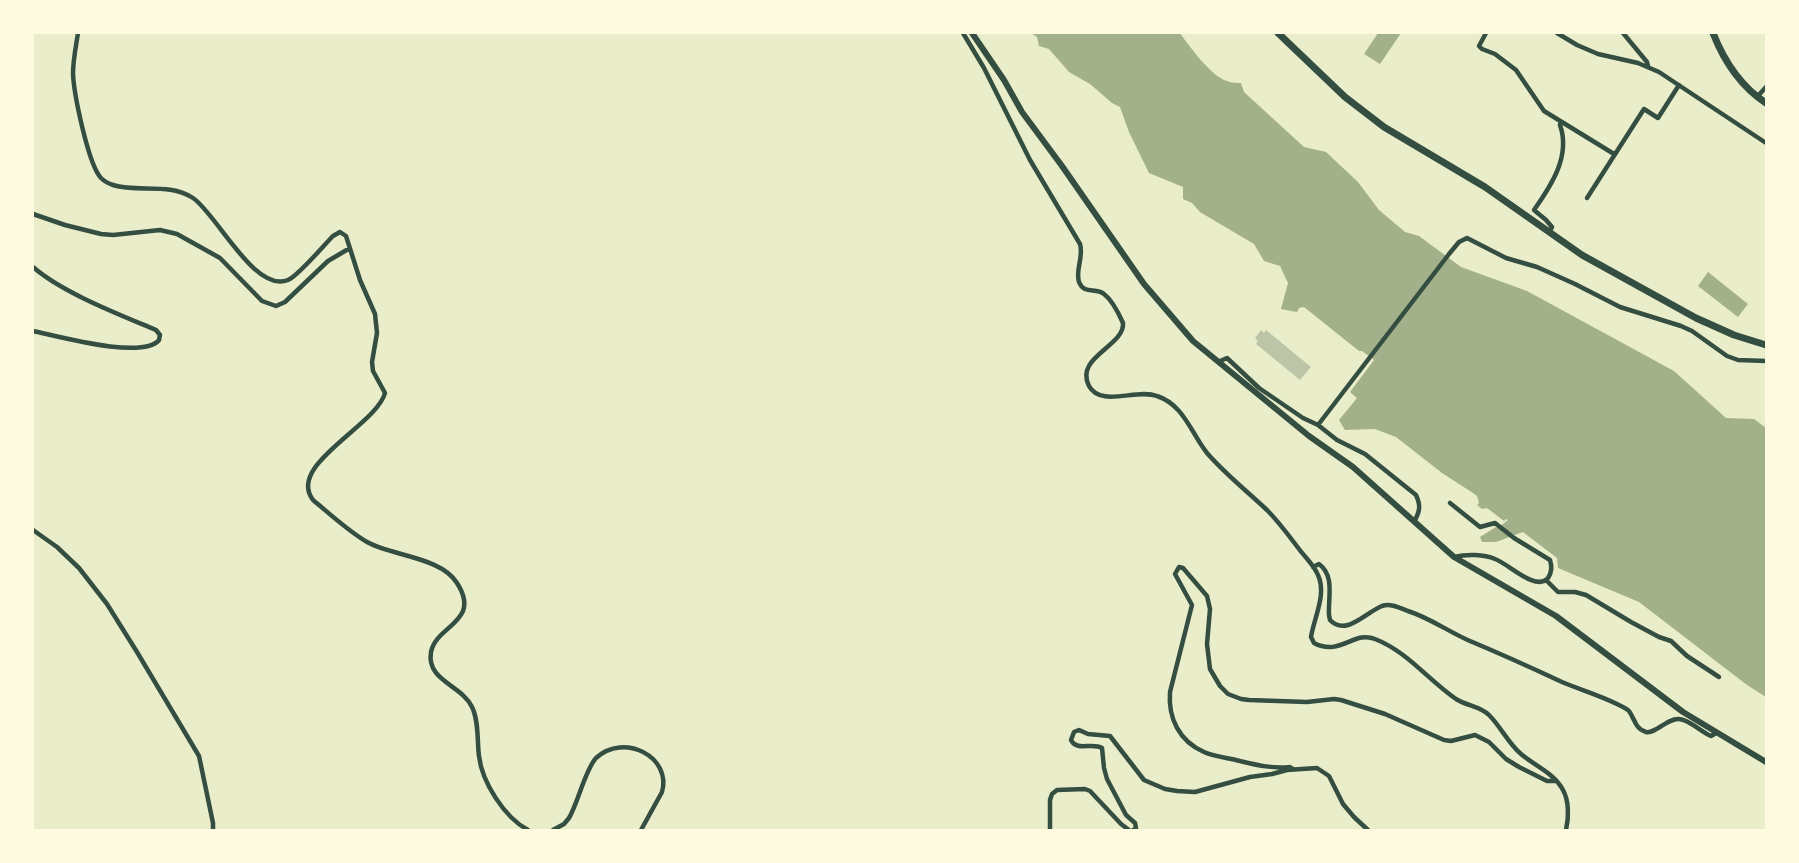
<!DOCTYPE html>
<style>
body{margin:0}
#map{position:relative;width:1799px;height:863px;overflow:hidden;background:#e9edc9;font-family:Roboto,sans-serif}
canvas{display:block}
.frame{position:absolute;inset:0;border:34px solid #fefae0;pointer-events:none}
</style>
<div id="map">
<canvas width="1799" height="863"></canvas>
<div class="frame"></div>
</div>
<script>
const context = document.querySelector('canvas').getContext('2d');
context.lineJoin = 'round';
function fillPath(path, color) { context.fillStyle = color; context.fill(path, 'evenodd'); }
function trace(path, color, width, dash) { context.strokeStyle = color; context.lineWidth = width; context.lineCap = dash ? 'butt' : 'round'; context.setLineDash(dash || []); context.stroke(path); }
const water = new Path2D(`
 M1031,33h149c9,13 32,44 47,48 4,2 10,2 14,2l3,9 60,55 22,5 32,30 21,28 26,22 14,4 42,31 66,24 147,80 52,47 28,1 12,9v269l-19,-12 -108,-83 -81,-34 -1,-10 -34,-26 -27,10h-14l-2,-5 16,-10 2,1 10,-8 -2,-1 -2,2 -17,-13 -5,1 -5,-4 2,-2 -2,-7 -4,-3 -31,-20 -46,-36 -21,-8 -30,1 -6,-10 18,-22 -7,-6 24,-32 -12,-9h-3l-55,-44 -5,1 -2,4 -16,-3 7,-26 -8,-17 -16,-5 -10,-17 -39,-23 -15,-9 -8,-9 -9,-4v-12l-34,-14 -20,-41 -9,-25 -8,-4 -22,-19 -21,-12 -20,-23 -10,-3 -2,-9z
 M1378,33h23l-21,31 -16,-10z
 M1708,272l40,32 -10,13 -40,-31z`);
const building = new Path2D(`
 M1261,330l3,3 2,-3 45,37 -11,13 -44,-36 2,-3 -3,-3z`);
const minor = new Path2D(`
 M78,33c-2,13 -5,27 -5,41 1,20 15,90 28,104 3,3 9,6 12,7 25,8 56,-3 80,13 23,15 62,96 95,82 10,-4 36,-35 45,-44l7,-4 6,4 14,44 15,34 2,19 -5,29 1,9 12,22c-9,33 -99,72 -72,107 17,14 35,31 54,42 25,14 74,15 90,41 25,39 -21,42 -26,69 -5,29 31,33 41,55 7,14 5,34 7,49 3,26 25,61 49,74
 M963,33l21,35 46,92 50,84c4,13 -5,26 -1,38 5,13 17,5 25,12 8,6 15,20 19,29 2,23 -49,34 -34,63 12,22 48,2 68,10 27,9 34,37 50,57 18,21 40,38 60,57 12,12 22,26 32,39 6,8 15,16 19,26 9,19 -4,43 -7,62l3,6c26,14 40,-13 61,-4 33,13 53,41 81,60 11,7 24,7 33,16 12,12 19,28 32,39 14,12 33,19 42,36 6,11 6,27 3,40
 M1486,33l-7,13 3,3 13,5 21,16 28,41 70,43
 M1557,33l20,12 21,9 40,9 21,9 107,71
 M1623,33l24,29 1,4
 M1757,97l9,-10
 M1587,198l57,-89 14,9 21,-33
 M33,214l32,11 36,9 12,1 47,-5 17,4 43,24 42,43 14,5 9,-4 43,-41 22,-13
 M1549,232l3,-5 -6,-7 -12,-10c17,-24 37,-54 26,-85l1,-3
 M33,267c30,26 85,47 123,63l4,5 -1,5c-16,20 -102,-4 -126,-9
 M1218,362l9,-4 32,30 44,30 15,7 131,-171 10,-12 8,-4 39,20 31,9 38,17 45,23 61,19 11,5 35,25 11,4 28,1
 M1318,425l19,15 28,14 51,41c5,11 4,16 -2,27
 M1450,503l30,24 15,-4 19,15 36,22c2,6 2,12 -2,18 -12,14 -39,-14 -53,-19 -11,-5 -29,-5 -41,-2
 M33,530l24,17 22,21 28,36 30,48 62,104 14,67v7
 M1313,567l6,-3c16,12 9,33 10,51l1,5c16,17 36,-8 52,-14 9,-3 18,2 26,5 22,7 41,21 62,30 31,13 62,27 92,41 19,8 37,13 55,22 4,2 9,4 12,7 6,8 6,18 17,21 10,2 21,-14 33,-13 11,1 22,13 32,17l5,-3
 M1546,580l12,12h17l11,3 45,27 28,15 12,4 16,15 32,21
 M1293,769l-3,-2c-17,2 -33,-2 -50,-6 -11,-3 -25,-4 -36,-9 -25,-11 -36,-34 -34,-60l22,-87 -17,-31 4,-7 4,1 24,28 3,13 -3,35 3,25 10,17 8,8 13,5 8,1 58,2 27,-3 7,1 44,14 59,26 7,1 24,-6 14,7 17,17 13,8 28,14h9
 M553,830l11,-6 5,-6c9,-15 16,-48 27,-60 28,-26 76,-1 66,34l-21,38
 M1050,830v-30l2,-6 5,-4 28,-1 5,2 31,33 8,6
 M1133,830l3,-2 -1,-5 -9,-8 -19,-36 -3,-11 -2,-20c-10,-6 -25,4 -31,-8l3,-8 5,-2 9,4 22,2 34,44 21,9 12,2 18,1 55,-15 22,-3 15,-4 30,-2 12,8 14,28 11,13 14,13`);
const secondary = new Path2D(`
 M972,33l32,47 18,32 40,54 82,118 49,57 116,95 44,31 101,90 102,59 127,96 83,50`);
const primary = new Path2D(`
 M1713,33c11,28 27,53 53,70`);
const trunk = new Path2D(`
 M1278,33l67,64 39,30 101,60 97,68 114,63 38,17 32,10`);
fillPath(water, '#a3b18a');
fillPath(building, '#bcc5a7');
trace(minor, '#344e41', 4.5);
trace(secondary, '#344e41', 6);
trace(primary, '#344e41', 7);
trace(trunk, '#344e41', 7);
</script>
